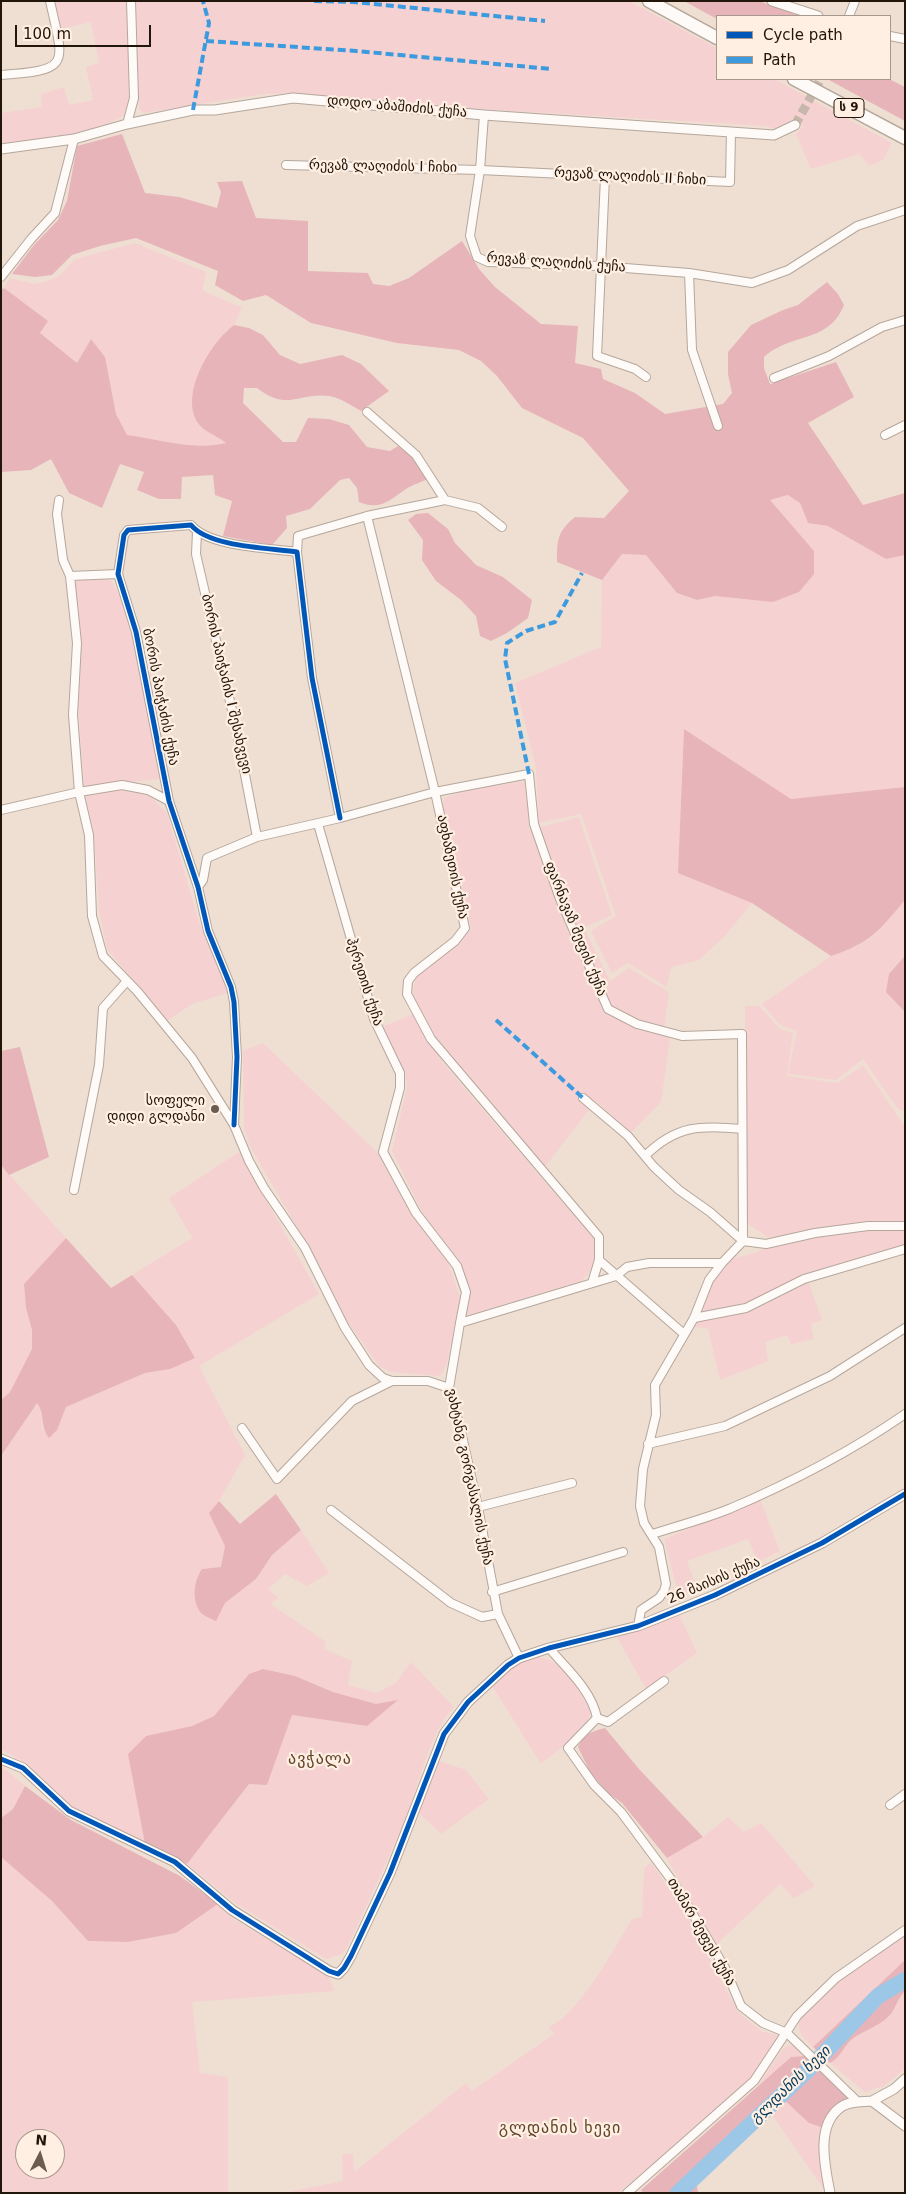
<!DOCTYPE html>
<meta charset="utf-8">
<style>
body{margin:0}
#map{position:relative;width:906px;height:2194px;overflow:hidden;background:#efdfd2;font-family:"DejaVu Sans",sans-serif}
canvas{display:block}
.frame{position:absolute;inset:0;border:2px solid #22150a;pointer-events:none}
.legend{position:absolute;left:716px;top:15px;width:175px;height:65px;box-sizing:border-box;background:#feefe2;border:1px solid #a6988c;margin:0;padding:6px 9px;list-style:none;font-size:15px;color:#22150a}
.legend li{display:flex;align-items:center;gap:10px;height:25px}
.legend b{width:25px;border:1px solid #a6988c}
.north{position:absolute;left:15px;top:2129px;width:50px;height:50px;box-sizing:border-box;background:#feefe2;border:1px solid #a6988c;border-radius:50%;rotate:5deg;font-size:14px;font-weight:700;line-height:20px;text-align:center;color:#22150a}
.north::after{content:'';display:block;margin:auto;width:18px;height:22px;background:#6a5c50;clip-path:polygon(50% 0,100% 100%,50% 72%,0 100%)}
.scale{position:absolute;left:15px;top:25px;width:136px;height:22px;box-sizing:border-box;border:2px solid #22150a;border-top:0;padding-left:6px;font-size:15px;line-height:18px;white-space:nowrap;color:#22150a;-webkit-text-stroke:4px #feefe2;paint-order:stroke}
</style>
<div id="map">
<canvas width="906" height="2194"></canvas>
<div class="frame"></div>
<ul class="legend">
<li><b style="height:6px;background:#0057b8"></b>Cycle path</li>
<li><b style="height:6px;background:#3c9ade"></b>Path</li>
</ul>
<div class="north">N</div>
<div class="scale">100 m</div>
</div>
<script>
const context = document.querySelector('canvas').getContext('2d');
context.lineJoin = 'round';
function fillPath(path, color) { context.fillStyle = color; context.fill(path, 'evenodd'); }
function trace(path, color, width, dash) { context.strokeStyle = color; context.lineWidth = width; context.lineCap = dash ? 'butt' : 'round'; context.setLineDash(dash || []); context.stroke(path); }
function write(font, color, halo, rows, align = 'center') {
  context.font = font + ' "DejaVu Sans","Noto Sans Georgian",sans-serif'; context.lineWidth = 4.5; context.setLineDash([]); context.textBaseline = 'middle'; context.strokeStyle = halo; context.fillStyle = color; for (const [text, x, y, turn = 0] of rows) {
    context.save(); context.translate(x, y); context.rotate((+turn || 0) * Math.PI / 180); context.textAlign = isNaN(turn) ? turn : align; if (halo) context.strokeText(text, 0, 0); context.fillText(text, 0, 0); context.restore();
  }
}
const green = new Path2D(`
 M55,1h72l2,103 -3,10c-36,23 -84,25 -125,32v-33l41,-6 -1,-13 23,-7 5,18 24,-5 -7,-33 13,-4 -8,-41 -30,7z
 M136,1h493l88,47v31h57l118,64 -9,17 -14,6 -10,-12 -48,15 -15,-35 7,-8 -11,-7 -4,5 -13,5 -9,-3 -287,-17 -183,-16 -32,1 -120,19 -5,-4z
 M135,243l71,29 -4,18 40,18 -8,17 -9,7 -27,91 29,20c-34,8 -67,-4 -100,-8l-11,-21 -11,-57 -14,-18 -14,24 -37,-30 7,-12 -43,-33 6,-10 24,6 17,-4 9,-5 15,-16z
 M789,495l11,8 8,20 20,3 58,33 19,-4v232l-114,12 -107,-70 -6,144 74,30 -27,33 -26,24 -28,7 -4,20 -39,-24 -16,10 -21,-42 25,-15 -35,-102 -42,9 -3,-55 -21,-85 86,-36 1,-67 20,-26 24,1 31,38 20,7 18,-4 26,3 48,-74 -19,-25z
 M107,578c24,12 47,168 53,201l-76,8 -6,-80 3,-64 -6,-62z
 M526,781l3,49 50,-13 33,98 -28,13 26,53 19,-13 40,24 -6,43 7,4 -9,63 -30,31 -35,-32 -52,67 -110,-129 -22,-44 4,-18 55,-48 -28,-123 1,-8 26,-9z
 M121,789l17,2 14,7 15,15 33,112 22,49 6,19 -36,11 -25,17 -60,-72 -8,-38 -5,-78 -9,-38z
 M905,900v56l-19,36 19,20v99l-7,-2 -35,-50 -27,21 -48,-6 9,-43 -17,-6 -18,-21 69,-48 22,-8 21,-12z
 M745,1006h14l21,23 13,4 -6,43 51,7 25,-18 42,62v126l-36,5 -43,10 2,5 -20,7 14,40 -11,4 3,15 -23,5 -4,-9 -22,7 3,19 -48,19 -12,-52 -18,-1 28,-59c18,-17 43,-9 58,-30l-8,-1 -23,-15z
 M413,1014l30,49 151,176c1,20 3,28 -13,42l-115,35 5,-26 -13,-31 -35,-45 -31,-63 15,-64 -2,-15 -23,-45z
 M263,1043l115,110 28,52 42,57 12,35 -13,67 -7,12 -48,-4 -12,-5 -31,-43 -24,-48 -75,-130 -6,-18 -1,-77z
 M239,1152l80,142 -120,72 46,89c-12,20 -21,40 -35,58l15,33 -4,21 -19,2 14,52 9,-18 31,-24 16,-24 29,-25 28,43 -22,13 -22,-12 -17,15 10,8 -7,7 55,38 -2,7 28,12 -4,24 29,8 19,-10 15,-21 43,45c-24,23 -36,82 -50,115 -18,42 -38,84 -57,126l-5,6 -16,5 -91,-56 -48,-39 62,-80 18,1 25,-70 74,11 31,-25 -21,3 -43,-12 -38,-16 -46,-2 -35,42 -22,10 -46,10 -14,42 12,52 1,14 -70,-34 -45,-44 -29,-17v-293l26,-42 10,-11 5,7v19l15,1 9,-23 79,-34 25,-4 6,-44 -44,-50 60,-37 -23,-40z
 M1,1165l65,73 -42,46 2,24 6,22v19l-22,43 -9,8z
 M760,1499l20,52 -22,11 -10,-23 -61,22 11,30 -19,6 -15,-58z
 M679,1614l18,39 -51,36 -29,-52z
 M538,1657c30,6 39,26 53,51 1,20 -35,43 -50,56l-50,-80c15,-13 26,-25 47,-27z
 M436,1760l30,10 23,29 -48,35 -23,-22z
 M1,1766l24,20 -12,23 -12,9z
 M728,1817l16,15 17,-9 54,63 -21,12 -14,-14 -64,61 -24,-40 -25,-47 36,-21z
 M1,1857l51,44 36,40 40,1 48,-9 42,-29 17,16 94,56 5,15 -142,11 8,71 28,4v116h-227zM25,2139h30v30h-30z
 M651,1862l35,52 52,98 23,19 18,5 -35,53 -126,104h-336l61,-12 -1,-27h11l1,18 112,-89 6,8 82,-57 -5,-7c31,-14 65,-79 83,-108l10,-2 2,-49z
 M905,1933v27l-92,87c-11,-10 -21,-20 -8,-35l37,-33z
 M905,1991v78l-21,17 -19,6 -35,-29c10,-5 13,-15 21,-23 11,-9 27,-13 37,-23 8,-7 8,-17 17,-26z
 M790,2045l6,2 9,9 -14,1 -35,31 28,-40z
 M783,2098l26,25 15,5c-7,20 -2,39 1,59l-2,1 -53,-76z`);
const forest = new Path2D(`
 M684,1h75l41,15h-83v3z
 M827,79h62l16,8v34z
 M122,134l23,59 34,4 38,11 4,-16 -4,-10 25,-1 14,37 52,3v50l60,2 5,11 16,2 20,-8 53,-37 17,28 16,18 46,37 37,2 -3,37 26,6 2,10 32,14 30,21 58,-10 9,-11 -4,-19v-22l23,-27 32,-15 15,-5 29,-23 11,12 6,11c-16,39 -52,27 -80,52v11l6,16 66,-22 18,35 -46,26 55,82 42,-12v62l-19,4 -58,-33 -20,-3 -8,-20 -12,-8 -18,5 44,51v23l-15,18 -26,10 -58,-6 -18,4 -20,-7 -31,-38 -24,-1 -20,26 -45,-18c0,-22 0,-30 18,-45l29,1 25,-27 -46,-53 -61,-30 -25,-32 -16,-15 -22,-11 -62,-7 -86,-20 -45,-28 -23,6 -28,-16 3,-14 -82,-33 -36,8 -28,9 -20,20 -17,2 -23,-3 22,-29 24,-25 9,-19 10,-55z
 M4,288l44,33 -8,12 37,30 14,-24 14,18 11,57 11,21c32,4 66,16 99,8 -8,-7 -22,-11 -28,-20 -19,-29 13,-81 36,-98l15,3 14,7 17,20 20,9 42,-9 19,9 28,27 -28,20c-10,-6 -21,-13 -32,-15 -31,-4 -41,16 -72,-8h-13l-1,15 40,39h13l12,-24 21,1 20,6 18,22 23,4 8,-5 15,12 15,21c-7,3 -16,6 -22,10 -16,11 -26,22 -47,13l-2,-14 -8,-10 -9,2 -30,29 -24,7 1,12 -15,17 -49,-9 9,-35 -17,-6 -2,-20 -31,2 -1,22h-22l-22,-9 7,-18 -24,-8 -18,44 -33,-15 -18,-34 -20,11 -30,2v-182z
 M428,513l20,16 7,14 21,22 27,12 29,23 -4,18 -21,15 -16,8 -11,-5 -4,-20 -15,-16 -25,-19 -14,-21 1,-20 -15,-20 8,-6z
 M684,729l107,70 114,-12v113c-27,32 -33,42 -74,56l-79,-53 -74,-30z
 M905,956v56l-19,-20 3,-18z
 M20,1047l29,110 -40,18 -8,-10v-114z
 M66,1238l45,50 21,-13 44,50 19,33 -25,11 -25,4 -79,34 -9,23 -8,8c-10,-14 -3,-23 -12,-35l-36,53v-56l9,-8 22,-43v-19l-6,-22 -2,-24z
 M276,1494l25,36 -29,25 -16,24 -31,24 -9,18c-4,-2 -12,-5 -15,-8 -10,-13 -7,-32 1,-44l19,-2 4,-21 -16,-33 10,-12 21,23z
 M263,1669l32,7 38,16 43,12 22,-4 -31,26 -75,-11 -25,70 -18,-1 -62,80 -20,-12 -22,-8 -17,-90 18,-18 46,-10 22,-10 35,-42z
 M605,1728l34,41 64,68 -36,21 -45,-55 -14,-10 -18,-21 -12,-25c6,-13 14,-16 27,-19z
 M25,1786l46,34 109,56 38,28 -42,29 -48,9 -40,-1 -36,-40 -51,-44v-39l12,-9z
 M905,1960v31c-9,9 -9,19 -17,26 -10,10 -26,14 -37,23 -8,8 -11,18 -21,23l-17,-16z
 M805,2056l45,43c-16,5 -22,13 -26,29l-15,-5 -27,-25 -86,82 2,13h-55l-2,-3 150,-133z`);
const river = new Path2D(`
 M678,2193l132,-125 68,-72 27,-16`);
const tertiaryTunnel = new Path2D(`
 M795,125l26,-46`);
const minor = new Path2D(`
 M849,16l6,-15
 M890,36l15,3
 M1,75c71,-5 63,-10 49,-74
 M484,115l-4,55 -10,66 7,21 11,5 112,4 89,7 63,10 36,-13 69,-44 48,-16
 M127,124l7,-26 -3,-97
 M286,165l194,5 250,12 1,-50
 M605,177l-8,179 38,13 11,8
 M689,273l3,77 26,76
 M1,277l30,-38 24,-26 19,-74
 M774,378l55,-22 53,-29 23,-7
 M367,412l49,43 29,45
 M885,435l20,-10
 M59,500l-2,14 6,46 7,16 7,67 -4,72 6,77 10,43 3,81 11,40 34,35 55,67 42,67 15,36 15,27 41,60 40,80 24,37 14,13 9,3h36l21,7
 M367,516l68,276 30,136 -10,13 -41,32 -6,8 -1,13 24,45 168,198v23l-7,23
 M197,532l-1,22 39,169 22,114
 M297,552l1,-16 69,-20 78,-16 33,8 24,19
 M70,576l48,-2
 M1,810l78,-18 43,-7 26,5 21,11
 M318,824l56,195 26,54v15l-17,64 33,61 41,53 9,26 -6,31
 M198,887l5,-7 4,-22 50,-21 83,-19 95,-26 94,-18 5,50 26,75 48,110 29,15 45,12 60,-2 1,207
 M583,1098l45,38 26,31 25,23 31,22 33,29
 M234,1125l3,-68 -3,-55 -3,-15 -23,-56 -10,-44 -29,-86 -33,-169 -18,-58 6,-39 4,-5 63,-5c18,22 78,23 106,27l15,126 28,140
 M645,1156c31,-31 56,-31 97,-27
 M74,1190l25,-125 4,-57 24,-27
 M743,1241l23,3 49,-11 53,-7h37
 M599,1260l85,74
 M694,1318l52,-10 58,-29 101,-30
 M242,1428l35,51 75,-78 40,-20
 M648,1444l77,-18 105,-50 75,-48
 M478,1507l94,-24
 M331,1510l120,93 31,14 16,-3
 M652,1534c26,-8 52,-15 77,-25 61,-26 121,-57 176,-95
 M492,1592l131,-40
 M638,1626l3,-16 18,-12 5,-7 2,-7 -7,-37 -15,-24 -4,-17 3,-37 13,-54 -1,-30 39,-67 15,-38 13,-17 21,-22
 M549,1648c18,21 43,43 48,70
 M519,1658l-21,-44 -20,-107 -18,-80 -11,-39 11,-65 156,-47 11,-9 22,-4h73
 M597,1718l-29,30 26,37 27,27 55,74 49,82 16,38 22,17 24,10 71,69
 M597,1718l11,4 56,-41
 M890,1805l15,-11
 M627,2193l127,-112 43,-65 39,-38 69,-48`);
const tertiary = new Path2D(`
 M772,1l46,15
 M1,149l73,-10 53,-15 66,-14h22l78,-12 191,17 290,20 21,-10
 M1,1759l22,9 46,43 106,51 57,48 97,61 9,3 6,-6 7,-12 39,-83 54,-139 24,-32 40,-37 11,-7 30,-10 89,-22 77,-31 107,-52 83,-49
 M872,2101l22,-12 11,-10
 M830,2193c-5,-26 -15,-68 11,-86 8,-6 22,-5 31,-6l33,25`);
const trunk = new Path2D(`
 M649,1l68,37
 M794,79l111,59`);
const quiet = new Path2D(`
 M314,1l40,1 191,19
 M206,41l150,10 195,18
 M193,110l16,-87 -6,-22
 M529,774l-24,-115 2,-16 19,-12 29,-9 27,-49
 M496,1020l87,78`);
const cycleway = new Path2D(`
 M234,1125l3,-68 -3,-55 -3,-15 -23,-56 -10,-44 -29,-86 -33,-169 -18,-58 6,-39 4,-5 63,-5c18,22 78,23 106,27l15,126 28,140
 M1,1759l22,9 46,43 106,51 57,48 97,61 9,3 6,-6 7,-12 39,-83 54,-139 24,-32 40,-37 11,-7 30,-10 89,-22 77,-31 107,-52 83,-49`);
const markers = [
 [215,1109,5,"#6a5c50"]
];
const shields = [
 [849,108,30]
];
const shieldNames = [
 ["ს 9",849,108]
];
const streetNames = [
 ["დოდო აბაშიძის ქუჩა",397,107,5],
 ["რევაზ ლაღიძის I ჩიხი",383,167,1],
 ["რევაზ ლაღიძის II ჩიხი",630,177,3],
 ["რევაზ ლაღიძის ქუჩა",556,263,4],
 ["ბორის პაიჭაძის I შესახვევი",226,684,77],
 ["ბორის პაიჭაძის ქუჩა",160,697,79],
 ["აფხაზეთის ქუჩა",452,867,78],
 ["ფარნავაზ მეფის ქუჩა",575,929,68],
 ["ჰერეთის ქუჩა",364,982,72],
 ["ვახტანგ გორგასალის ქუჩა",469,1477,78],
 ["26 მაისის ქუჩა",714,1581,-23],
 ["თამარ მეფეს ქუჩა",701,1932,60]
];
const poiNames = [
 ["სოფელი",205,1101],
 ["დიდი გლდანი",205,1117]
];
const waterNames = [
 ["გლდანის ხევი",791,2085,-44]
];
const quarterNames = [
 ["ავჭალა",320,1760],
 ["გლდანის ხევი",560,2129]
];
fillPath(green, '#f6d1d2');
fillPath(forest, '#e7b4ba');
trace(river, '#9cc7e7', 16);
trace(tertiaryTunnel, '#c6b7aa', 9, [9, 4.5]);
trace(minor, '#b5a79c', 10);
trace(tertiary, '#b5a79c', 11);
trace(trunk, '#b5a79c', 15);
trace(minor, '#fdfaf8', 8);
trace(tertiary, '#fdfaf8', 9);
trace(trunk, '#fdfaf8', 12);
trace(quiet, '#3c9ade', 4, [8, 4]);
trace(cycleway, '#0057b8', 5);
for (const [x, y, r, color] of markers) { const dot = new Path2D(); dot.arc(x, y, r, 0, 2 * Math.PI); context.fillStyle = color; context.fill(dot); trace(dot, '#feefe2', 2); }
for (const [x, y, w] of shields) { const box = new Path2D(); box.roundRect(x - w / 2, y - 9.5, w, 19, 4); context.fillStyle = '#feefe2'; context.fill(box); trace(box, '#22150a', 1); }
write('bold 12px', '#22150a', null, shieldNames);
write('14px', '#22150a', '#feefe2', streetNames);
write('14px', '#22150a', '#feefe2', poiNames, 'right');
write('italic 15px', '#003859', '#feefe2', waterNames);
context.letterSpacing = '1px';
write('16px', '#624429', '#feefe2', quarterNames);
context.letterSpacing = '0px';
</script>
